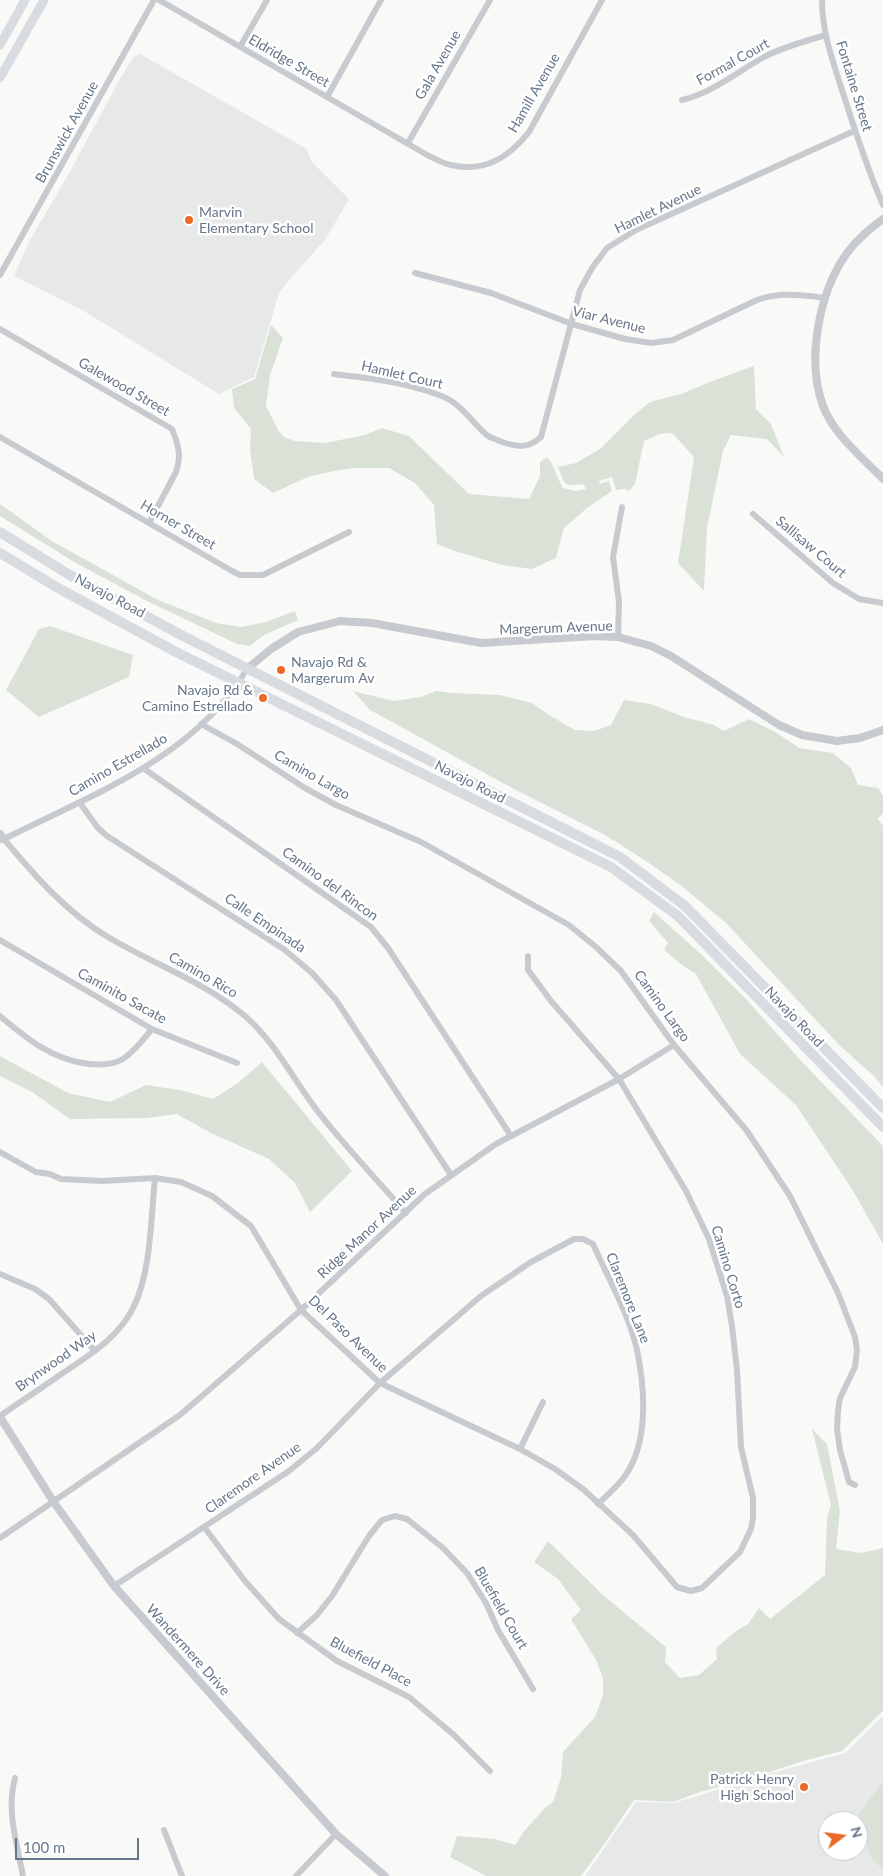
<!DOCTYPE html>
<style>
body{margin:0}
#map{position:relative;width:883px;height:1876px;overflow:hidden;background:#f9faf7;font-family:Lato,sans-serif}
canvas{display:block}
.north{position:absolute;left:818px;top:1811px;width:50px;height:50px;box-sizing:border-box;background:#fff;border:1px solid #c2c9d0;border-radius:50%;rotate:75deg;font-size:14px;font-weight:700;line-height:20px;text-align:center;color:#67778a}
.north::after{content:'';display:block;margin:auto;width:18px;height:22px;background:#eb6926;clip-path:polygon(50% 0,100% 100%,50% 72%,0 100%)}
.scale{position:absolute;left:15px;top:1838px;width:124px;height:22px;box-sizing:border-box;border:2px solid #67778a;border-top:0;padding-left:6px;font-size:15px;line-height:18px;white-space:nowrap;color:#67778a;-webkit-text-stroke:4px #fff;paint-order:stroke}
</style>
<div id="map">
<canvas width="883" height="1876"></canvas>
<div class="north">N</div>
<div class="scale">100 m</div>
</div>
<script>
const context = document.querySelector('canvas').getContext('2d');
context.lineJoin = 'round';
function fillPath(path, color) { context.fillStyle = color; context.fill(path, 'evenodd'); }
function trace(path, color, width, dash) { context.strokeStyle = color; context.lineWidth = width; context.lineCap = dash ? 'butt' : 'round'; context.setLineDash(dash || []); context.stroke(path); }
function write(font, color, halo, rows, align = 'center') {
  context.font = font + ' Lato,sans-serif'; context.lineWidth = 5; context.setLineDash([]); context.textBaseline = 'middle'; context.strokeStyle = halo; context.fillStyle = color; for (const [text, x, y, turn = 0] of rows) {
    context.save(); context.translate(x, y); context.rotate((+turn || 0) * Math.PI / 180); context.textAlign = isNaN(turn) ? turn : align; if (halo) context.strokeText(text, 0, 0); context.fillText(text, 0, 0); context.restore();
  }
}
const built = new Path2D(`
 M140,54l167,95 4,12 38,38 -24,41 -36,40 -10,13 -25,84 -35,17 -137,-84 -68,-34 15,-34 40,-69 52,-96 13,-21z
 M883,1716v160h-298l51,-74 38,1 101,-31 70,-19zM828,1821h30v30h-30z`);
const green = new Path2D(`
 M271,325l12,13 -13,37 -4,31 12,24 6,7 11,4 30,2 40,-8 17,-7 27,8 60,58 60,5 11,-23v-14l7,-5c8,9 10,21 16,31l13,3 10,-2 -3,-5c-20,3 -18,1 -25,-17l18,-4 24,-14 34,-34 16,-13 31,-8 34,-14 39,-14 2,43 15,15 13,33 -17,-18 -36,-4 -8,16 -16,77 -3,63 -26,-28 16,-106 -22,-24 -12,1 -16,7 -9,43 -6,7 -4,-2 -9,1 -4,-13 -13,4 1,3 9,-3 3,10 -25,17 -23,20 -8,30 -24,11 -30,-4 -47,-14 -18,-7 -3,-39 -19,-22 -26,-15h-34l-21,3 -26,6 -35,16 -19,-14 -4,-30 1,-20 -17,-21 -2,-19 23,-10z
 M0,504l52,37 104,58 60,24 25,4 25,-5 29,-11 3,9 -34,15 -14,11 -13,-2 -90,-43 -73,-39 -74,-46z
 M50,626l83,29 -4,22 -90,40 -33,-27 33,-61z
 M353,691l41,10 27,-4 15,-6 17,2 47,2 32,8 17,12 26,15 19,1 17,-6 13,-25 27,4 33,13 30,8 10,6 25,-12 28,14 22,15 34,5 18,15 7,17 20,3 5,8v17l-5,6 5,7v261l-9,-11 -34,-30 -113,-122 -44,-37 -40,-28 -38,-24 -93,-47 -142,-78z
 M654,912l48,43 44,44 58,65 79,82v98l-31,-55 -56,-84 -56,-51 -44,-80 -17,-11 -15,-13 4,-7 -19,-22z
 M0,1056l68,37 42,9 36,-17 34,5 33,9 25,-16 24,-21 90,109 -42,41 -15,-29 -26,-24 -58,-26 -34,-19 -31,4 -76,1 -38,-27 -32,-16z
 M812,1429l15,15 13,67 -4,38 25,4 22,-5v163l-41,40 -39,10 -48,16 -55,15 -27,10 -39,-2 -31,46 -22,30h-95l-36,-19 7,-21 38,3 20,6 10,-15 20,-22 8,-6 8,-24 2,-26 32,-35 8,-22v-17l-7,-18 -25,-41 10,-9 -23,-31 -24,-17 14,-21 56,55 62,51 -1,15 15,16 19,-3 18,-16 -1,-11 20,-17 12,-7 11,-16 11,11 55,-44 2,-58 4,-12z
 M883,1781v89l-13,-14 -8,-24 -4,-3v-8h-4z`);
const minor = new Path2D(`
 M159,0l270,156c7,3 15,8 22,9 34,8 58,-8 78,-33l73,-132
 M822,0c0,32 11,62 21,93 12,38 24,75 40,112
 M240,47l27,-47
 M327,97l54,-97
 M682,100c30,-7 55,-28 82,-43 19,-10 41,-16 62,-22
 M408,143l82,-143
 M415,273l76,20 81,31 53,15 26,4 22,-3 84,-40c23,-8 44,-5 68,-2
 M0,275l154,-275
 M0,329l172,100c6,15 10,26 4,43l-27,51
 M334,374c35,4 71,8 105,21 23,8 31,26 49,41 4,2 10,4 14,6 15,5 26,7 39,-5l39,-147 12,-22 15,-20 29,-18 218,-99
 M0,437l232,134 8,4h23l86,-43
 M753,514l80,69 26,16 24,4
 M618,637l1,-35 -6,-45 9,-50
 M201,724l36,20 68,44 31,17 85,37 148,83 27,22 25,24 53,74 73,86 43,65 48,97 17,44 2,13 -2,17 -15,31 -2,13 -1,18 3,21 9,32 6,3
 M143,768l228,159 17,21 123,188
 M80,803l18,25 9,8 178,114 27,23 24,27 115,175
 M4,839c30,36 63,74 104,98 45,27 97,45 137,79 31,27 49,65 74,97 27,34 58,67 87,100
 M2,840c89,-45 191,-81 245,-171
 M0,940l152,89 85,34
 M0,1016c27,23 53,44 89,48 11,1 24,1 34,-5 12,-8 20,-19 29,-30
 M0,1152l36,20 14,2 11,5 41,2 53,-3 26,4 31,14 39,30 50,84 79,73 140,66 35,20 28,20 50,46 44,52 14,4 11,-3 38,-36 11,-23 2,-11v-20l-12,-51 -4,-77 -5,-44 -5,-30 -18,-57 -23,-48 -67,-112 -68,-78 -23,-31v-14
 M0,1274l35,15 14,10 46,52
 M0,1416c20,-14 40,-27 60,-41 28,-19 59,-37 74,-69 17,-34 17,-90 21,-128
 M520,1449l23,-47
 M204,1527l41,54 34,38 58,42 72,36 45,38 36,36
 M0,1538l180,-123 121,-105 124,-116 71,-50 123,-65 55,-34
 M114,1586l175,-115 28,-23 63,-65 101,-87 50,-34 43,-23h9l10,5c15,34 36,70 44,106 8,39 12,92 -12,126 -7,10 -18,19 -27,28
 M297,1633l20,-18 15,-19 37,-60 13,-16 13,-4 12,3 36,29 24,25 19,30 12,27 35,59
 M15,1778c-9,33 2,65 8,98
 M164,1830l18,46
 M296,1876l40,-42`);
const tertiary = new Path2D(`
 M883,219c-13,10 -26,20 -36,34 -28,39 -41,107 -24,153 11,29 39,51 60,73
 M247,669l24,-20 27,-17 42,-11 32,2 109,20 114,-7 23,1 33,9 20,10 108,69 23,10 35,6 23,-3 23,-8
 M0,834l4,5
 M0,1417l53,84 61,85 222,248 49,42`);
const secondary = new Path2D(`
 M0,45l25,-45
 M0,78l44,-78`);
const primary = new Path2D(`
 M0,532l68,42 117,63 435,220 65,49 198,202
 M0,553l58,35 118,64 435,215 67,49 205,211`);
const markers = [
 [189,220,5,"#eb6926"],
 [281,670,5,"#eb6926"],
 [263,698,5,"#eb6926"],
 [804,1787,5,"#eb6926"]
];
const streetNames = [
 ["Eldridge Street",289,61,30],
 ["Formal Court",733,62,-29],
 ["Gala Avenue",438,65,-60],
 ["Fontaine Street",854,86,73],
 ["Hamill Avenue",534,93,-60],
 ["Brunswick Avenue",67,132,-61],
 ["Hamlet Avenue",658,209,-26],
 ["Viar Avenue",609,320,14],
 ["Hamlet Court",402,375,13],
 ["Galewood Street",124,387,30],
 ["Horner Street",178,525,30],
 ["Sallisaw Court",811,547,40],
 ["Navajo Road",110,596,28],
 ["Margerum Avenue",556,628,-2],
 ["Camino Estrellado",118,765,-30],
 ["Camino Largo",312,775,30],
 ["Navajo Road",470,782,27],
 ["Camino del Rincon",330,884,36],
 ["Calle Empinada",265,923,34],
 ["Camino Rico",203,975,30],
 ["Caminito Sacate",122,996,29],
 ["Camino Largo",662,1006,54],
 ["Navajo Road",794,1017,46],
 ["Ridge Manor Avenue",367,1232,-43],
 ["Camino Corto",728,1267,73],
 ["Claremore Lane",628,1298,68],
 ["Del Paso Avenue",348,1334,44],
 ["Brynwood Way",56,1361,-35],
 ["Claremore Avenue",253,1478,-35],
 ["Bluefield Court",501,1608,60],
 ["Wandermere Drive",188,1650,48],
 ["Bluefield Place",371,1662,28]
];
const poiNames = [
 ["Marvin",199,212],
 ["Elementary School",199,228],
 ["Navajo Rd &",291,662],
 ["Margerum Av",291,678],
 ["Navajo Rd &",253,690,"right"],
 ["Camino Estrellado",253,706,"right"],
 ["Patrick Henry",794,1779,"right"],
 ["High School",794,1795,"right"]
];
fillPath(built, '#e7e9e8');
fillPath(green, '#dae2d8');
trace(minor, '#c7cacf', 6);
trace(tertiary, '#c7cacf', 8);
trace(secondary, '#d8dce0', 9);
trace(primary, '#d8dce0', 10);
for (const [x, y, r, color] of markers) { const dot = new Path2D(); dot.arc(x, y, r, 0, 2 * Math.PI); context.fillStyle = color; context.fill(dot); trace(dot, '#fff', 2); }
write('14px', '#67778a', '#fff', streetNames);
write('14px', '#67778a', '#fff', poiNames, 'left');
</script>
